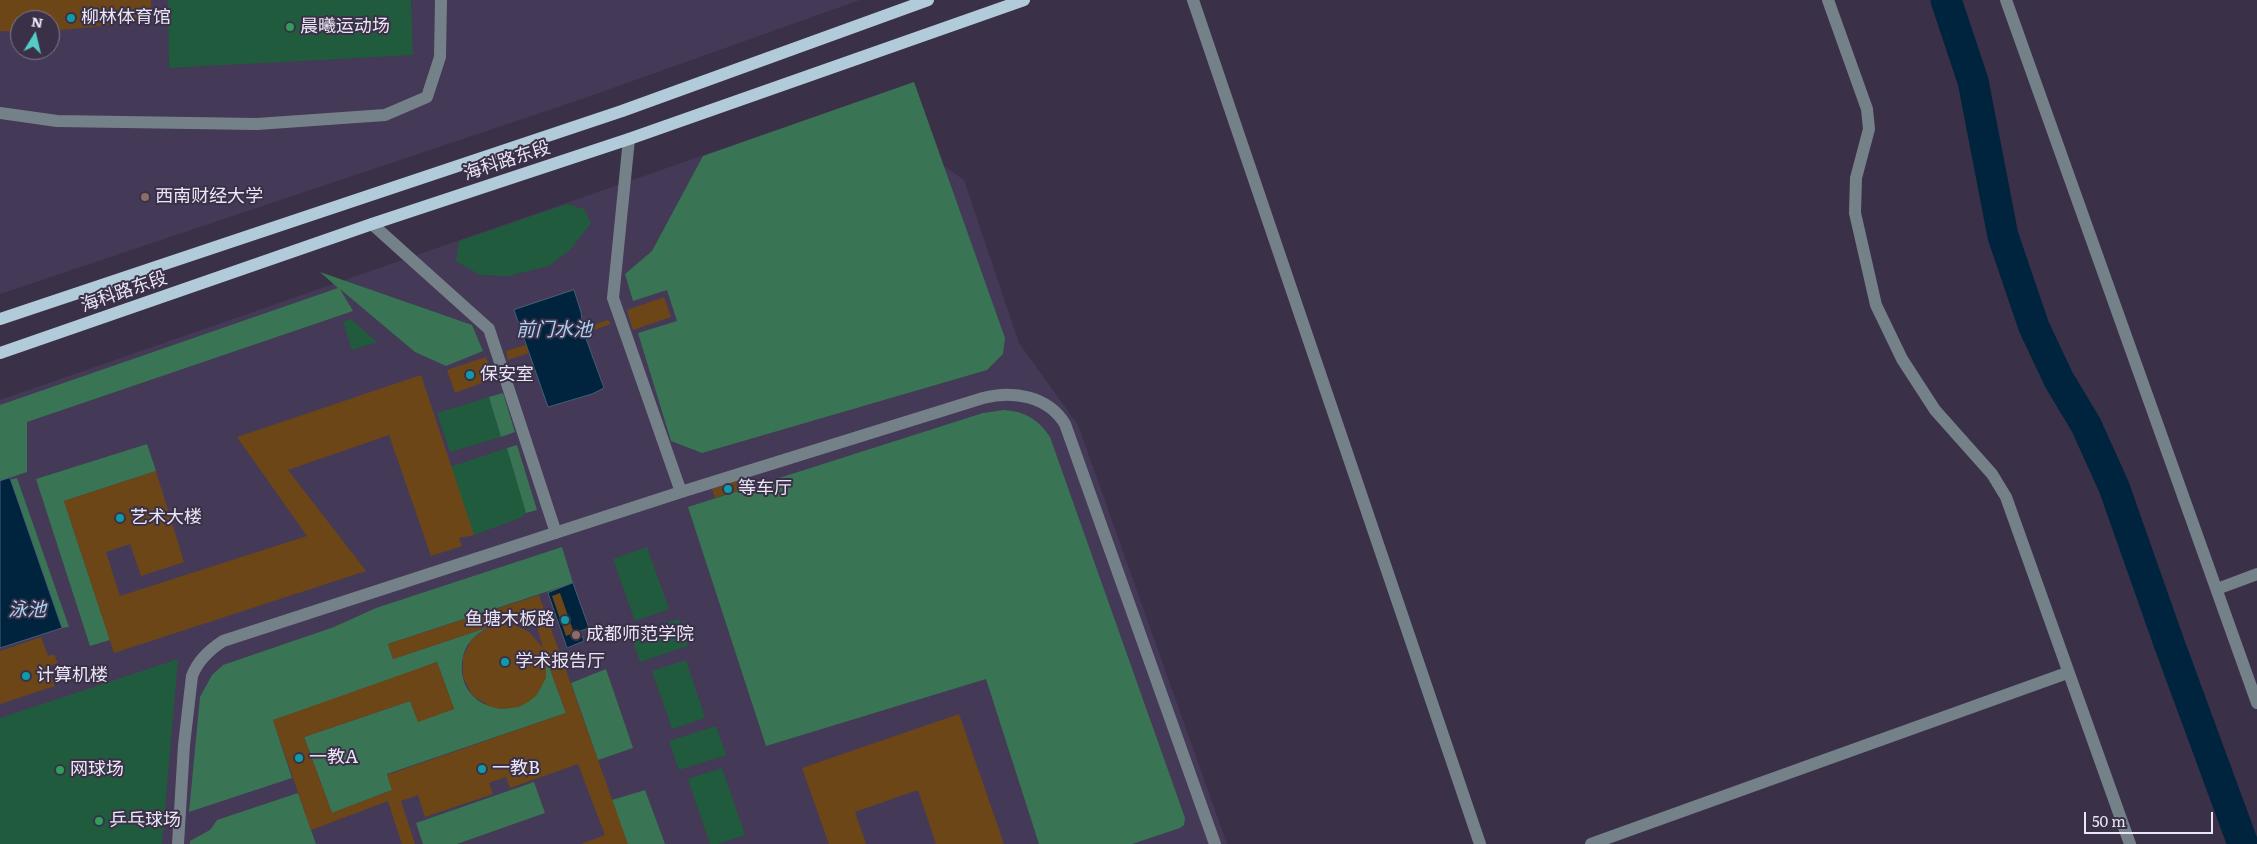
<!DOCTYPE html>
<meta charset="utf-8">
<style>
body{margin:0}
#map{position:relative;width:2257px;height:844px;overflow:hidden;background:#3a3148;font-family:Literata,serif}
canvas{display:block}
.north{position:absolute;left:10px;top:10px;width:50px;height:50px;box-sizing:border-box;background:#3a3148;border:1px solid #81798d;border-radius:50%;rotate:9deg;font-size:14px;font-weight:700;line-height:20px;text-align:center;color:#ebe6f5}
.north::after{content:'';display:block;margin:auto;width:18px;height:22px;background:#54cdc6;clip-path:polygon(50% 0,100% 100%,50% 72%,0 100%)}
.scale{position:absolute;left:2084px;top:812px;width:129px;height:22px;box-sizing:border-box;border:2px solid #ebe6f5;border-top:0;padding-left:6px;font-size:15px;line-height:18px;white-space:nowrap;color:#ebe6f5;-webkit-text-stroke:4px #3a3148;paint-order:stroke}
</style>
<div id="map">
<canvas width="2257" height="844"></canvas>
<div class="north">N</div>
<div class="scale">50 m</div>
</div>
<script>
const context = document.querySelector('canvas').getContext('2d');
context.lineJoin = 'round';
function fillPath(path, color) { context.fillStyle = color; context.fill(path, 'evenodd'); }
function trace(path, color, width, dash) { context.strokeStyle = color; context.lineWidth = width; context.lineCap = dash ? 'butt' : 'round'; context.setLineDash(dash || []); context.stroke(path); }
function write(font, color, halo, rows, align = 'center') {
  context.font = font + ' Literata,"Noto Sans SC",serif'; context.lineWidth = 4; context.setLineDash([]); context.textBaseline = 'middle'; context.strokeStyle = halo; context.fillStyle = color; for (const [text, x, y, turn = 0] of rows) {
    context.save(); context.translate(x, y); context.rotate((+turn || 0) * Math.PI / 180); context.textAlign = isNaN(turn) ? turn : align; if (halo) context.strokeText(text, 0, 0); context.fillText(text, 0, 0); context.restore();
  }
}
const built = new Path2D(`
 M0,0h860l-281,100 -579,194zM20,20h30v30h-30z
 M914,82l30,84 20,14 55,163 59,82 149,419h-1227v-444z`);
const green = new Path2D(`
 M168,0h243l2,55 -244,13z
 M567,204l17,5 7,14 -21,27 -21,16 -41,10 -28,-1 -24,-14 3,-20z
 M351,319l26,23 -25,8 -9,-28z
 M489,397l12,40 -51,15 -13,-39z
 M507,448l19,65 -6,5 -46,17 -24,-68z
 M647,547l22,62 -34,12 -22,-62z
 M679,619l9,27 -48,16 -9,-28z
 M178,659l-16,185h-162v-126z
 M686,660l19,58 -33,11 -20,-58z
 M716,726l10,29 -47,15 -10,-29z
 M722,768l23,67 -27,9h-8l-22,-65z`);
const forest = new Path2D(`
 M914,82l91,256 -2,16 -16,16 -285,83 -31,-12 -33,-108 39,-12 -10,-31 -34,11 -8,-27 27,-23 51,-95z
 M320,272l152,53 11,26 -37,15 -31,-14 -75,-63 13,22 -326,111v50l-27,9v-76l338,-117z
 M503,393l12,39 -14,5 -12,-40z
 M1004,410c21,1 35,10 46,27l135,381 -1,7 -4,3 -48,16h-93l-53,-165 -220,67 -78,-239 295,-94z
 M147,444l9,27 -92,30 46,139 -20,6 -54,-167z
 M517,445l20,65 -11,3 -19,-65z
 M17,478l52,149 -7,1 -52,-148z
 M562,547l11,36 -185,61 5,15 96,-32c-15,8 -25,18 -27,35 -6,60 90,65 84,-4l20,55 -179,61 5,16 -60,23 -28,-76 106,-36 8,20 36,-12 -17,-47 -82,31 -82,27 19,58 -103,34 11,-115 12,-22 11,-10 111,-38 42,-19z
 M606,669l27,79 -35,12 -27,-77z
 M534,782l11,31 -88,31h-34l-7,-21z
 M645,790l20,54h-38l-15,-44z
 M298,793l18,51h-126v-3l20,-11 7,-10z`);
const water = new Path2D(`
 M574,290l7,22 3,21 20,55 -12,6 -44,13 -34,-97z
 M10,478l52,150 -62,20v-167z
 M573,583l16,45 -9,3 4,10 -17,7 -19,-55z`);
const river = new Path2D(`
 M1946,0l27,81 30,155 31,91 25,53 27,45 28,62 55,156 74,201`);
const building = new Path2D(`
 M0,0h151l1,16 -50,10 -52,5v-11h-30v12l-20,-1z
 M664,297l7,20 -38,13 -6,-20z
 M608,320l3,4 -26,9 1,-6z
 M526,345l3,8 -21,7 -2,-9z
 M486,357l7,22 -38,14 -8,-23z
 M421,375l53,160 -15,3 3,8 -31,10 -42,-121 -101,35 78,101 -252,82 -50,-152 92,-30 28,91 -43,14 -11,-32 -24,8 14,44 187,-60 -70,-99z
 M740,480l3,9 -28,9 -3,-9z
 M560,593l14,40 -8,3 -14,-40z
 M539,595l89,249h-47l24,-9 -27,-71 -68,24 -4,-11 -17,6 4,11 -68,23 -7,-22 -17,6 14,43h-13l-14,-43 -77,29 -38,-110 164,-58 17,47 -36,13 -8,-21 -106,36 28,76 60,-23 -5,-15 179,-62 -20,-55v20l-10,18 -8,6 -9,5 -20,2 -10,-3 -17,-11 -9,-18v-20l9,-18 17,-12 -96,32 -5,-15zM533,613l10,35 -14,-16 -14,-7h-15z
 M41,637l7,19 6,-2 4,9 -10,4 7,19 -55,18v-53z
 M959,714l45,130h-68l-18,-54 -63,22 11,32h-37l-27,-76z`);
const minor = new Path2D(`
 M1193,0l287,844
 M1828,0l39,109 2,20 -13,49 -1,35 21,92 26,54 33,51 57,64 14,23 124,347
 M2006,0l251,703
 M0,113l57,8 200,3 128,-9 42,-18 13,-40 1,-57
 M629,139l-16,159 68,194
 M372,224l117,105 67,204
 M2217,589l40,-15
 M178,844l6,-99 8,-69c6,-16 17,-26 31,-35l458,-149 302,-94c30,-8 65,-2 82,26l150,420
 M1591,844l476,-171`);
const major = new Path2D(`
 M0,319l622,-208 306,-111
 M0,353l372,-129 257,-85 395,-139`);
const markers = [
 [71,18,5,"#0f9aa8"],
 [290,27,5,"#2e9e5b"],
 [145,197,5,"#8d6e63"],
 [470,375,5,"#0f9aa8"],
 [728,489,5,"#0f9aa8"],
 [120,518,5,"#0f9aa8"],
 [565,620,5,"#0f9aa8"],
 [576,635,5,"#8d6e63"],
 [505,662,5,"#0f9aa8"],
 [26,676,5,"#0f9aa8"],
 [299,758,5,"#0f9aa8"],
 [482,769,5,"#0f9aa8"],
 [60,770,5,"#2e9e5b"],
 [99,821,5,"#2e9e5b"]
];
const poiNames = [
 ["柳林体育馆",81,18],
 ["晨曦运动场",300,27],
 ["西南财经大学",155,197],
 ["保安室",480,375],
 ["等车厅",738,489],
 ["艺术大楼",130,518],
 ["鱼塘木板路",555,620,"right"],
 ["成都师范学院",586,635],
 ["学术报告厅",515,662],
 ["计算机楼",36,676],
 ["一教A",309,758],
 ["一教B",492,769],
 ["网球场",70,770],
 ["乒乓球场",109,821]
];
const streetNames = [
 ["海科路东段",507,161,-18],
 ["海科路东段",124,292,-19]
];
const waterNames = [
 ["前门水池",554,330],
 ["泳池",27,610]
];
fillPath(built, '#443956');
fillPath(green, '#215b3d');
fillPath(forest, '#397454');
fillPath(water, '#00243d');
trace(water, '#465e74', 1);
trace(river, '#00243d', 31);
fillPath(building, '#6d4618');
trace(minor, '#758188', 12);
trace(major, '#b2cbda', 12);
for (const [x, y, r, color] of markers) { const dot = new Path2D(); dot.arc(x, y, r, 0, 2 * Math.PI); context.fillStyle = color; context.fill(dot); trace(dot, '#3a3148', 2); }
write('18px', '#ebe6f5', '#3a3148', poiNames, 'left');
write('18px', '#ebe6f5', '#3a3148', streetNames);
write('italic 19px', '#a8d2f5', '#3a3148', waterNames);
</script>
